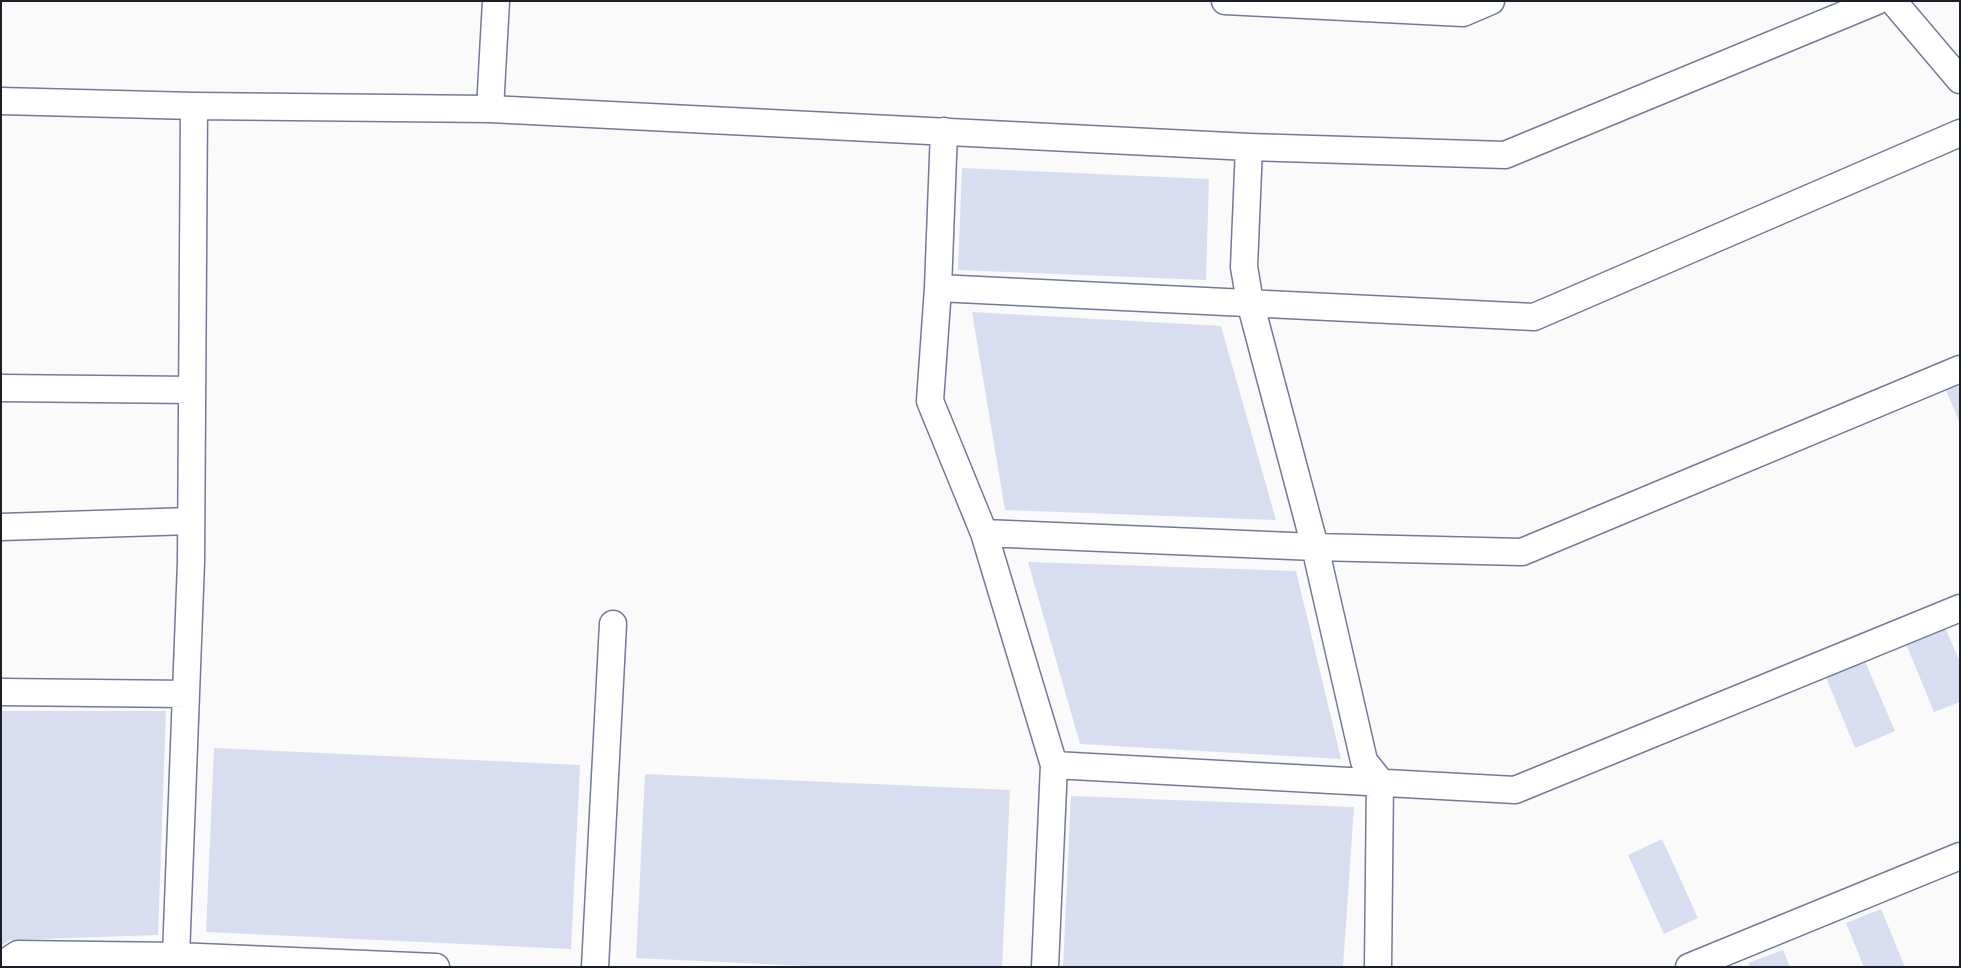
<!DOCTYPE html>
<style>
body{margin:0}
#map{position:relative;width:1961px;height:968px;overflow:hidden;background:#fafafa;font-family:"PT Sans",sans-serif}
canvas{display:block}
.frame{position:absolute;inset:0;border:2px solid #1a1e29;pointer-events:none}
</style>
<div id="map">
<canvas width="1961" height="968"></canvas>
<div class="frame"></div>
</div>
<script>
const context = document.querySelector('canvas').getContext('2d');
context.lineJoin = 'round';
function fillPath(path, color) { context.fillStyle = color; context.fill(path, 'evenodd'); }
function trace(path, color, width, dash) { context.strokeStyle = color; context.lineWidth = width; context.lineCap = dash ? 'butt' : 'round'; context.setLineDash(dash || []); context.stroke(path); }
const building = new Path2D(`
 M962,168l247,11 -3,101 -248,-10z
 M972,312l249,14 55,194 -271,-10z
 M1960,382v41l-15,-35z
 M1028,562l268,9 45,188 -261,-15z
 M1943,623l17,39v40l-26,10 -30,-73z
 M1864,659l31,72 -40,17 -30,-73z
 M1,711h165l-8,224 -148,5 -9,6z
 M214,748l366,17 -9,184 -365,-17z
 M645,774l365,16 -8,177h-173l-193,-9z
 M1071,796l283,11 -11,160h-280z
 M1662,839l36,79 -34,16 -36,-79z
 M1881,909l24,58h-41l-18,-44z
 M1783,950l7,17h-40l-2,-4z`);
const street = new Path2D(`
 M1225,1l238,12 28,-12
 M1893,1l67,79
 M1,101l193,5 296,3 759,38 256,8 372,-154
 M194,106l-3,456 -15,394 260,11
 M490,109l6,-108
 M944,131l-6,157 -8,113 54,132 70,232 -9,202
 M1249,147l-5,120 6,35 65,245 49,214 16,20 -2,186
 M938,288l596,29 426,-184
 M1,388l191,2
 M1,527l190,-6
 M984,533l331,14 207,5 438,-183
 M1,692l185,2
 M1054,765l461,25 445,-182
 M1,965l17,-11 158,2
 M595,967l18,-343
 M1689,967l271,-111`);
fillPath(building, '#d8def0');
trace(street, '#717a98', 29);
trace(street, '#fff', 26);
</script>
